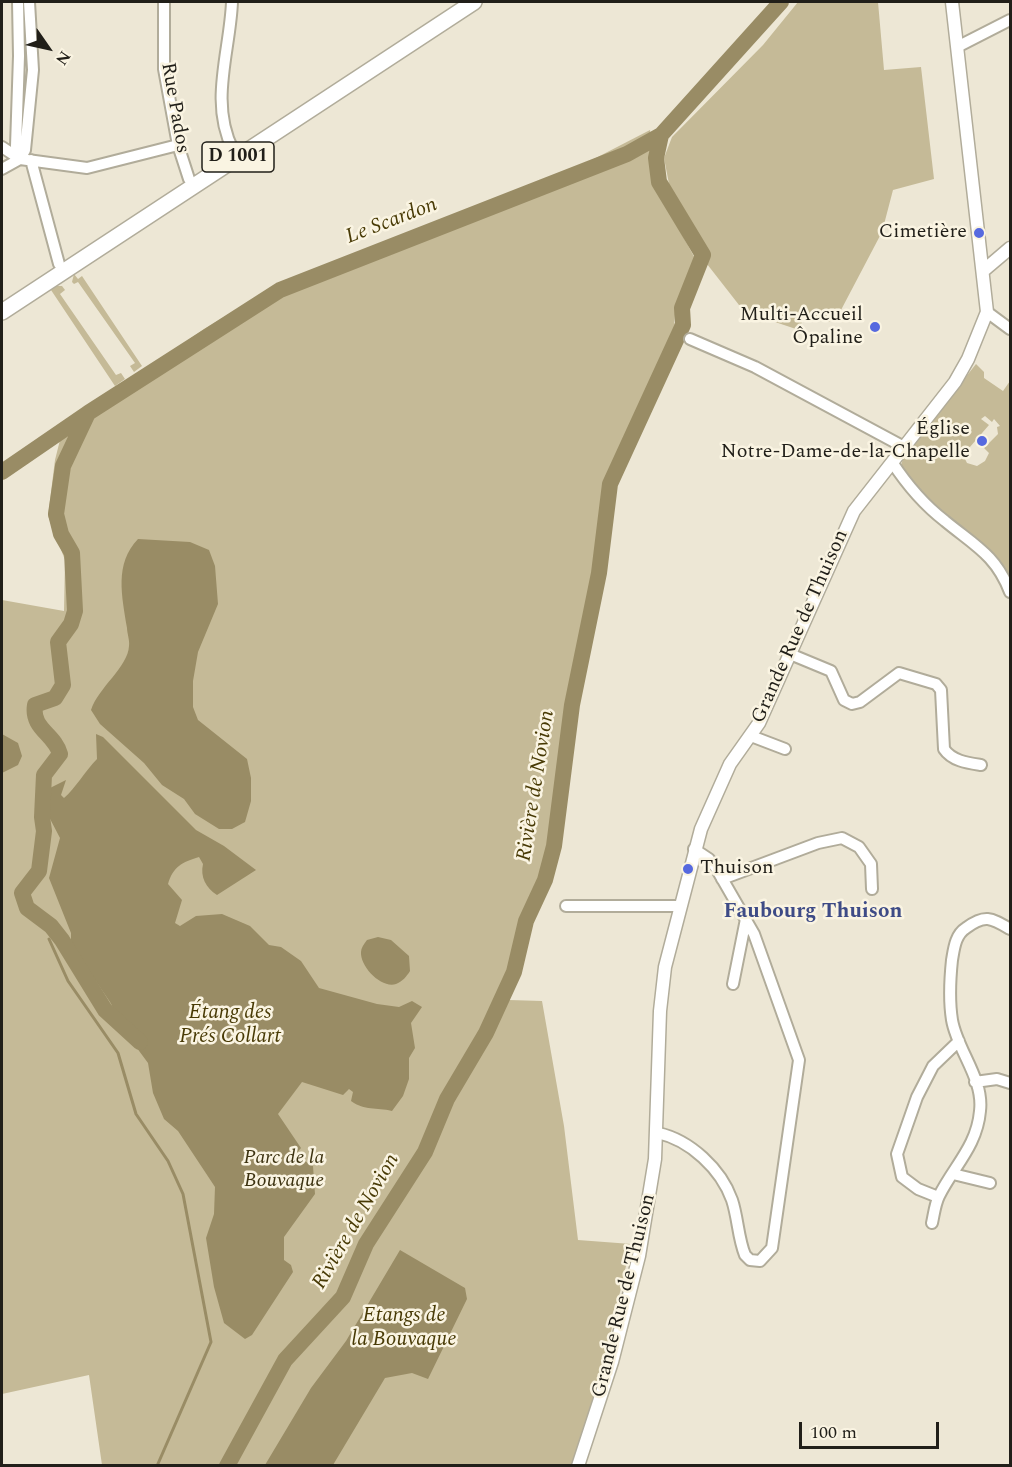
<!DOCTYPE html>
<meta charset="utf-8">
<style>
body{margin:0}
#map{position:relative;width:1012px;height:1467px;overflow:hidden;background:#ede7d5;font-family:Spectral,serif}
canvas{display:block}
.frame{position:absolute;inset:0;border:3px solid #211f19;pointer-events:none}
.north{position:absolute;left:18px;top:18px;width:60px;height:60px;-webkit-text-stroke:4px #faf4e2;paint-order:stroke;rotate:124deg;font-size:16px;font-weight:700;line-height:24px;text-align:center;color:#211f19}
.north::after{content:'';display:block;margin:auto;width:21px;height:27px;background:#211f19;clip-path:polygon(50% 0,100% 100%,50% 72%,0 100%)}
.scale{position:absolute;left:799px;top:1422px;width:140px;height:27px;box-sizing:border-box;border:3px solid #211f19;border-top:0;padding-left:8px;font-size:18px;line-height:21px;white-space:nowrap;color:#211f19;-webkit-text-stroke:4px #faf4e2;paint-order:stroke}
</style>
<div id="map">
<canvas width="1012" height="1467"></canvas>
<div class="frame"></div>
<div class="north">N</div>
<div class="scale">100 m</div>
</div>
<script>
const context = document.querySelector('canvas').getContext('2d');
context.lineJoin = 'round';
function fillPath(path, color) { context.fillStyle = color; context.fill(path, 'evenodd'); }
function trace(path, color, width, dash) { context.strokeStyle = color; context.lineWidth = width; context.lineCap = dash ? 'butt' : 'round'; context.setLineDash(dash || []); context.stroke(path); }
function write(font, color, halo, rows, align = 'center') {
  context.font = font + ' Spectral,serif'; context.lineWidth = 5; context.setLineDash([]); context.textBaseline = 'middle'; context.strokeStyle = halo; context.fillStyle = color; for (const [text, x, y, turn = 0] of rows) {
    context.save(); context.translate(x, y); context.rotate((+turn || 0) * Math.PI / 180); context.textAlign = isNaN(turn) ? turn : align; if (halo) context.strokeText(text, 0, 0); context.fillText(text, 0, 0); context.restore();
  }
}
const green = new Path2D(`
 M798,2h80l6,68 37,-3 13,112 -41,11 -11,42 -41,78 -12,12 -25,-6 -5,14 -36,-12 -24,-13 -32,-41 -5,-25 -32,-50 -6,-31 8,-21 91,-92z
 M650,130l4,54 43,78 -21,44 -2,17 11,7 -70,156 -13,87 -26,133 -19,141 -11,36 -17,37 -20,80 33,1 22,125 14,114 53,4 -37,162 -23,59h-469l-13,-90 -87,19v-794l62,11 1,-51 -17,-44 7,-56 10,-40 82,-51 57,-40 77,-46 307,-121z
 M74,274l4,5 4,-3 60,90 -8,6 -4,-6 5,-3 -57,-81 -4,2 -2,-2z
 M57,286h5l3,4 -5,4 56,81 5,-2 4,6 -10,7 -64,-96z
 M976,364l8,8v6l19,13 7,-10v200c-14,-30 -28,-38 -54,-56 -22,-16 -40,-35 -55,-57l2,-11zM985,416l7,6 2,-3 6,7 -3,1 1,7 -14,14 5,5 -4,8 -8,5 -10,-3 -4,-8 26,-30 -8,-6z`);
const water = new Path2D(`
 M138,539l52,3 19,8 6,16 3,38 -20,48 -5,29v26l5,13 49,39 4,19v23l-6,21 -13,7h-13l-24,-15 -11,-15 -22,-14 -18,-22 -44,-39 -9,-14c7,-22 37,-43 38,-64 1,-5 -2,-13 -2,-18 -5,-32 -13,-64 11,-89z
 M2,734l16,9 4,13 -4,9 -16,8z
 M96,734l7,3 93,93 28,16 32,24 -39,25c-11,-7 -17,-18 -14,-31l-4,-7c-17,5 -26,10 -31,27l14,16 -7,23 5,3 16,-10 26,-2 28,12 19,19 12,2 20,14 18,27 58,16 22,3 13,-6 10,6 -11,16 4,25 -6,10v21l-6,17 -11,15c-16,-4 -27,0 -41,-10l2,-9 -4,-3 -6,6 -41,-13 -24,32 23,34 -6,7 18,11 2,28 -31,43v23l7,5 2,7 -41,63 -7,4 -21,-16 -10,-36 -8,-49 8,-24 1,-27 -37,-56 -14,-12 -11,-26 -5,-30 -17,-23 -21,-38 -39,-58v-11l-22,-55 11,-40 -12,-23 2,-27 16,-8 -5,15 3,3c11,-9 21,-27 33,-39z
 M378,937l13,3 18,16 1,15c-3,5 -8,11 -14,13 -14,5 -36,-17 -35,-32 0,-4 3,-8 6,-12z
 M400,1250l65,38 2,11 -39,80 -16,-6 -27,5 -52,87h-68l46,-77 35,-47z`);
const stream = new Path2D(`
 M50,929l1,-3
 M49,939l19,42 50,72 18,61 32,47 15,33 28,148 -54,124`);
const river = new Path2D(`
 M88,413l-25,53 -7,48 5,20 11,19 3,58 -4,13 -13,18 5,43 -8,13 -20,7c-4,24 20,29 25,49l-16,21 -2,42 2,14 -5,40 -17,22 5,15 24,18 11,14 43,70 35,32
 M2,472l86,-59 192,-123 347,-136 34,-19 120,-133
 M227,1466l58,-106 58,-63 23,-53 59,-92 22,-53 39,-66 28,-61 12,-51 19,-41 9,-34 18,-141 27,-132 11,-89 73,-159 -1,-17 21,-53 -44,-73 -3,-24 5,-23`);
const minor = new Path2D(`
 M18,2l1,54 -3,90 4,13
 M164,2v67l14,76 11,34
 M232,2c-2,50 -23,100 1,148
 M957,47l53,-27
 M2,147l18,12
 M20,159l67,9 91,-23
 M20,159l5,-9 8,-80 -4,-68
 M31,160l28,104
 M2,169l18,-10
 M987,312l23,17
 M690,339l65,28 149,80
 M892,462c15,23 31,42 53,59 29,24 51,34 65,71
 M790,654l41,17 13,29 8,4 8,-2 39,-29 37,11 5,6 3,59c8,12 24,14 37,16
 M751,736l34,13
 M722,879l96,-36 24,-5 17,9 12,17 1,25
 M566,906h113
 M733,984l13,-65
 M975,1082l22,-3 13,4
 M658,1133c32,7 63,36 74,67 6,18 6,38 13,55l5,5 10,1 12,-13 27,-188 -45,-126 -38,-66 -7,-9 -15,-10
 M953,1174l37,9
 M938,1197l-20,-8 -16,-12 -5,-23 20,-57 16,-31 26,-25
 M932,1223c2,-9 3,-19 7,-27 15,-30 38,-50 41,-85 4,-32 -23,-61 -28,-91 -3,-19 -2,-41 0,-60 2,-11 3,-25 14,-32 19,-14 25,-10 44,1`);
const tertiary = new Path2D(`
 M983,271l27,-23
 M578,1466l34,-104 27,-106 16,-97 5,-148 5,-44 36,-138 29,-65 29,-41 95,-212 101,-129 13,-23 19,-47 -35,-310`);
const primary = new Path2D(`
 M2,312l472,-310`);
const markers = [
 [979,233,6,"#5669df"],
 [875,327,6,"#5669df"],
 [982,441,6,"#5669df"],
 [688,869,6,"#5669df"]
];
const shields = [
 [238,157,72]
];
const shieldNames = [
 ["D 1001",238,157]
];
const streetNames = [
 ["Rue Pados",174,108,80],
 ["Grande Rue de Thuison",801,627,-66],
 ["Grande Rue de Thuison",625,1296,-76]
];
const poiNames = [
 ["Cimetière",967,233],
 ["Multi-Accueil",863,316],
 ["Ôpaline",863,339],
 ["Église",970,430],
 ["Notre-Dame-de-la-Chapelle",970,453],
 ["Thuison",700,869,"left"]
];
const parkNames = [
 ["Parc de la",284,1159],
 ["Bouvaque",284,1182]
];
const waterNames = [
 ["Le Scardon",392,222,-21],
 ["Rivière de Novion",537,786,-81],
 ["Étang des",230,1014],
 ["Prés Collart",230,1038],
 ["Rivière de Novion",357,1222,-60],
 ["Etangs de",404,1317],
 ["la Bouvaque",404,1341]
];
const neighbourhoodNames = [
 ["Faubourg Thuison",813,913]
];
fillPath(green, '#c5ba97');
fillPath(water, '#998c65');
trace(stream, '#998c65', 3);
trace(river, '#998c65', 16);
trace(minor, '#b1ac9a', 14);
trace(tertiary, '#b1ac9a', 15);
trace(primary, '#b1ac9a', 18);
trace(minor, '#fff', 10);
trace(tertiary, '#fff', 12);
trace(primary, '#fff', 15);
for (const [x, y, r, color] of markers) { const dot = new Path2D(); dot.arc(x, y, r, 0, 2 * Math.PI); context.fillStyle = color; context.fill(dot); trace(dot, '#faf4e2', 2); }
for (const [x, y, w] of shields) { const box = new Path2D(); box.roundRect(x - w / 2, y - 15, w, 30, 4.5); context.fillStyle = '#faf4e2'; context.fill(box); trace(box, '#211f19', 1.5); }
write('bold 18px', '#211f19', null, shieldNames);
write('20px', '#211f19', '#faf4e2', streetNames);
write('20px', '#211f19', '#faf4e2', poiNames, 'right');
write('italic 20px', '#3c3210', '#faf4e2', parkNames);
write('italic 21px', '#483a05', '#faf4e2', waterNames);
write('bold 21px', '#3e4b86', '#faf4e2', neighbourhoodNames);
</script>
